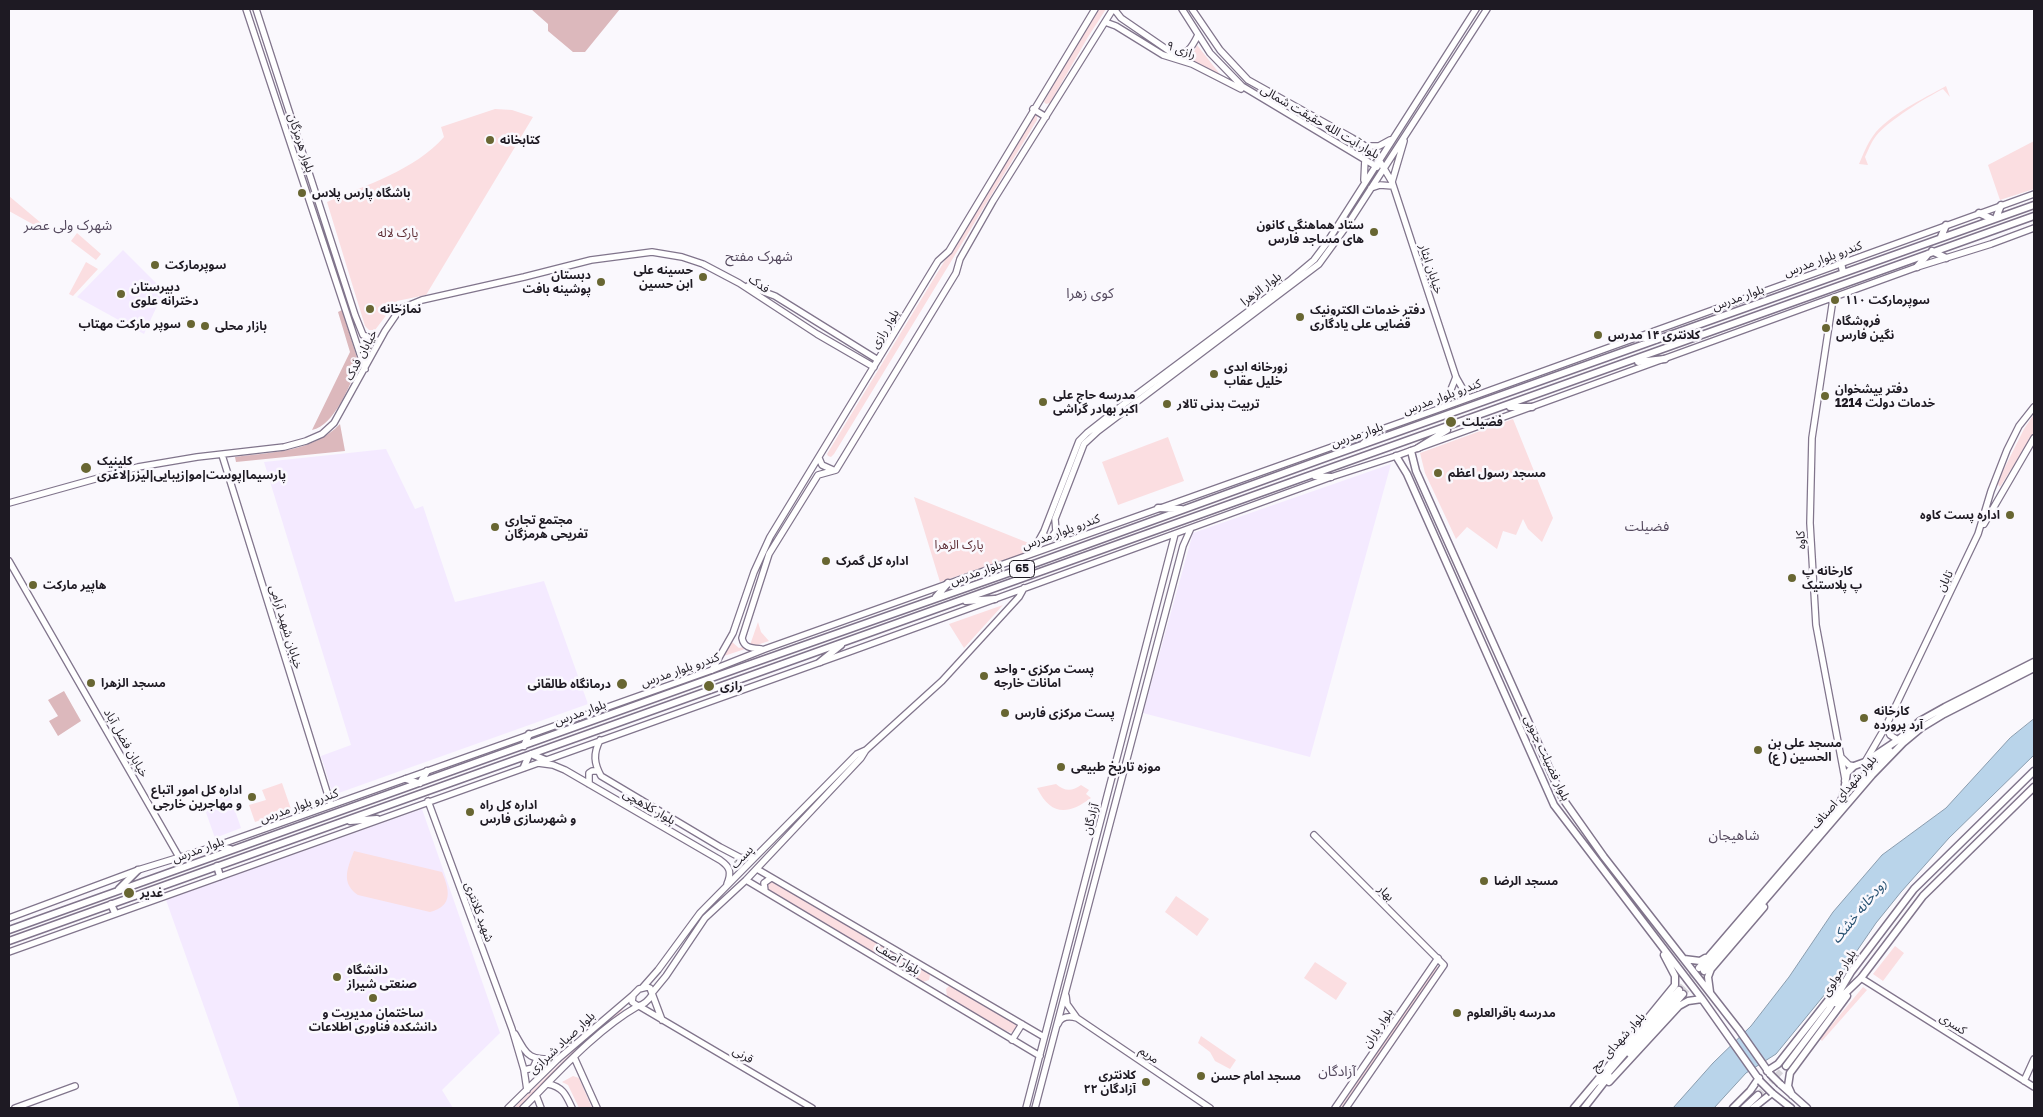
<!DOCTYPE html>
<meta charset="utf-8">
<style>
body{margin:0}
#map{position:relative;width:2043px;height:1117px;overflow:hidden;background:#faf8fd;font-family:"Golos Text",sans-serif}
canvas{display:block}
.frame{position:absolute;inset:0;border:10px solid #1e1a23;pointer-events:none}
</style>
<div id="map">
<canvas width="2043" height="1117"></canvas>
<div class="frame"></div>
</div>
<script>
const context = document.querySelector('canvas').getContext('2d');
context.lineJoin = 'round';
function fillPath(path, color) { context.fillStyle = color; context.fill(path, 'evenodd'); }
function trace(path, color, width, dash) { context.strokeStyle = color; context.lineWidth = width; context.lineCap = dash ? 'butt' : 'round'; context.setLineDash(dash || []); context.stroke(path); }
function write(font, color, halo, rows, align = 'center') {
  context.font = font + ' "Golos Text","Noto Sans Arabic",sans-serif'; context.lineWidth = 5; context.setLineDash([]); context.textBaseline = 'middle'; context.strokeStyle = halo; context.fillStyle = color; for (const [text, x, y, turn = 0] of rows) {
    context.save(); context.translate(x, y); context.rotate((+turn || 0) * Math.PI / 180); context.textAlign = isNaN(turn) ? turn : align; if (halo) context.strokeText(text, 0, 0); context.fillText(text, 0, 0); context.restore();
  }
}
const built = new Path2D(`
 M123,250l41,41 -20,43 -67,-37z
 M386,449l29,60 8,-3 32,96 89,-21 44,123 -255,91 -12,-39 30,-11 -87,-283z
 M1391,464l-81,293 -167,-44 50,-180z
 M229,793l12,35 -26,10 -12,-34z
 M422,809l78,224 -58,57 11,18h-213l-74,-208z`);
const green = new Path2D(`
 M1099,9h7l-18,28 -38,66 -4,1 -2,-2 22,-40z
 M1197,45l26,33 -42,-20 12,-4z
 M1946,86l4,11 -7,-8c-18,9 -55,32 -67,47 -5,6 -8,15 -11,21l3,8 -9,-1c4,-9 8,-20 14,-28 15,-21 50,-37 73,-50z
 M495,109l17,1 21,7 -107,178 -29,6 -22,29h-6l-4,-4 -38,-124c39,-17 88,-32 117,-65l-3,-10z
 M1034,114l3,2v4l-203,334 -3,3 -3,-1 -1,-2z
 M2034,141v48l-34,11 -12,-35z
 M9,196l38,32 -2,3 -36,-20z
 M77,233l24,21 -5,6 -25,-19z
 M86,262l12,7 -25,27 -4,-2z
 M2034,414v19l-34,54 -3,-4 27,-54z
 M1513,419l40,99 -11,24 -14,-13 -5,-10 -7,16 -13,-4 -6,18 -30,-22 -11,12 -31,-66 -5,-20z
 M1168,437l16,44 -66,24 -16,-43z
 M914,497l117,47 -6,9 -85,29z
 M1003,605l-39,43 -15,-24z
 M758,622l3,10 8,9 -48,16 11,-15 7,6 11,-3z
 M282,783l9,26 -36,13 -6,-17 17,-5 -4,-10z
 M1056,784c8,7 16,8 25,1l8,5 -3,4 5,4c-23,17 -40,18 -54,-10z
 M354,851l88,21c7,17 12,34 -12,40l-72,-17c-18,-12 -10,-28 -4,-44z
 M772,881l156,91 2,3 -1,5 -6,2 -4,-2 -151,-90 -1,-5z
 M1176,896l33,23 -12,17 -32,-24z
 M1895,946l9,7 -21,28 -10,-7z
 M1315,962l32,21 -11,17 -32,-22z
 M1436,966l2,1 -95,141h-3z
 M950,985l64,36 4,6 -4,6c-14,-1 -53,-28 -67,-37l-1,-7z
 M1863,987l4,3 -45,51 -2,-2z
 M623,1005l1,2 -2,4 -42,37 -61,60h-5l83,-80z
 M1201,1036l35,24 -6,9 -15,-8 -5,-9 -12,-9z
 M573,1076l6,2 13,30h-13l-11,-23 -6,-3z`);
const forest = new Path2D(`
 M531,9h89l-35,43h-12l-25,-21v-7z
 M342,310l16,51v5c-9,20 -23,59 -46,64l38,-78 -12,-40z
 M340,424l5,27 -109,11 -1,-5c37,-5 78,-5 105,-33z
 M64,691l17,30 -23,15 -9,-15 9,-5 -10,-16z`);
const water = new Path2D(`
 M2034,719v36l-85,83 -48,54 -25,31 -37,54 -63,77 -30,19 -32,35h-41l40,-45 38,-37 38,-49 44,-65 49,-57 64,-47 64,-70z`);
const primaryTunnel = new Path2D(`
 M1679,990l18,-20
 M1683,994l21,-23
 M1758,1095l28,-29`);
const secondary = new Path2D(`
 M246,9l119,360
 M256,9l99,306 8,20 16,6
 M1114,9l7,9 51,35c15,4 20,-6 26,-18
 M1182,9l28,44 32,33 135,81
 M1192,9l28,41 28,30 104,58 13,8 14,14 13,22 64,195 12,21
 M1105,22l11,4 47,29 29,9 49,25
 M1033,109l13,8
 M1359,155l6,-9h14l11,-6
 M1364,180l1,-21
 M1392,182l12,-41
 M1371,188l9,-3 13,1
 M748,286l27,10 103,64
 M1833,299l-21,139 -2,85 6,102 29,154
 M1444,407l12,-30
 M222,455l109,350
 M819,458l3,7 11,5
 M9,503l129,-36 59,-10 87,-10 22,-6 16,-7 12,-11 51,-92 15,-22 22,-9 102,-23 67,-17 61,-8 30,5 21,7 36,19 78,51 57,33
 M1984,524l50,-86
 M1043,534l4,4h4l5,-7
 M1069,540l-5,-1 -8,-8 -1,-12 29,-75 14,-13 221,-167 27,-37 141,-218
 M1032,553l12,-22 35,-90 8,-8 37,-29 165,-123 25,-21 12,-16 150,-235
 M9,561l170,296
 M761,649c-10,-1 -17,-1 -19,-11l27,-84 49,-79 18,-5 120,-197 4,-14 33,-58 120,-192
 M712,670l21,-37 21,-61 16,-35 168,-276 11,-10 146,-242
 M1886,726l4,9 8,5
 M600,740c-7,14 -6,23 1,36l119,71 21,11 13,-2
 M1841,757l8,8 5,1
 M1865,762l21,-36 92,-192 13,-43 16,-41 12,-24 15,-19
 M538,763l15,2 12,5 155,90c10,7 12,12 7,24
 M589,784v-11l3,-2h6
 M428,801l84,228 12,41 3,20
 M1314,835l130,130 -98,143
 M757,869l287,168
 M746,880l294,176
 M765,891l-1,-8 7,-5
 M9,918l129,-48 78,-24 496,-176 53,-21 679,-242 590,-213
 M9,952l840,-300 482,-175 65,-21 521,-189 74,-23 43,-16
 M1861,978l173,109
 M643,987l15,-17 42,-57 157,-159 9,-4
 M652,993l14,-17 39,-58 41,-38 115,-122 5,-8 76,-69 77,-84 5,-9
 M652,995c-4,6 -8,10 -14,11l-6,-4 1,-7 6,-6 8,-2 3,1 12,32
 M1066,996l1,8 10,14
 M639,1006l173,102
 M1058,1024c3,-8 12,-8 19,-6l133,90
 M515,1034c14,25 14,25 43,25
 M1012,1040l10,-16
 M574,1057l23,51
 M524,1070l9,-2 4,-9
 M2024,1081l10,-22
 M548,1084c15,3 18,11 24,24
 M536,1095l5,13
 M15,1108l60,-22
 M508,1108l50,-49 75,-64
 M523,1108c34,-34 73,-78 115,-102
 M1026,1108l149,-574
 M1035,1108l148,-562 8,-18
 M1335,1108l103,-150`);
const primary = new Path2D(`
 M1979,213l13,6
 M1996,218l5,-13
 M1941,237l5,-12
 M1932,251l14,7
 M1841,263l2,9
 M1917,267l11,-13
 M1639,337l17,3
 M1638,362l27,-3
 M1510,407h22
 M1363,444l16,-14
 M1418,448l29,-18
 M1411,451l5,20 147,328 41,58 135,173 31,44
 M1396,456l11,18 147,331 148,194 58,82
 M1315,476l16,1
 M1158,508l23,1
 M936,597l12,-14
 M966,601l29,-2
 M820,662l21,-17
 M524,746l5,-12
 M531,754l14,6
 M524,767l5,-12
 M406,779l12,4
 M1845,781l2,4 8,1 22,-25 13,-10
 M420,783l7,-12
 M350,821l27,-2
 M216,846l14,3
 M217,866l3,10
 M119,889l19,-19
 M111,904l4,9
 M9,930l736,-264 272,-96 311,-113 706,-252
 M9,941l2025,-725
 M1684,959l16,2 5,-3
 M1699,968l140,-163 4,-9 4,-23 7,-7 11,-4 33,-22 22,-19 25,-14 89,-45
 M1704,971l168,-196 31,-32 18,-15 23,-14 90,-46
 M1710,992l-2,-15 3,-8 53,-62
 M1835,1003l26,-25 62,-82 111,-109
 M1630,1054l53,-60
 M1786,1066l43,-57 22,-37 63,-83 120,-118
 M1767,1071l11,-7 59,-75
 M1609,1082l70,-76 9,-5 14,-2
 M1595,1083l80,-98v-9l-11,-21
 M1780,1084l27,24
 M1792,1095l-4,-9 2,-13 57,-77
 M1574,1108l21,-25 12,-9 72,-84
 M1584,1108l25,-32
 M1733,1108l17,-17 9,-13
 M1744,1108l14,-13
 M1753,1108l19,-15 19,15`);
const primaryBridge = new Path2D(`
 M1770,1074l10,10
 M1760,1081l12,12`);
const markers = [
 [490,140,5,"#686632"],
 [302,193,5,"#686632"],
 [1374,232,5,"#686632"],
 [155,265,5,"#686632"],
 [703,277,5,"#686632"],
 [601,282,5,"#686632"],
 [121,294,5,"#686632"],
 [1835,300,5,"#686632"],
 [370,309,5,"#686632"],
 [1300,317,5,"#686632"],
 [191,324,5,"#686632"],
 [205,326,5,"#686632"],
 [1826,328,5,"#686632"],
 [1598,335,5,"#686632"],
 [1214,374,5,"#686632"],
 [1825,396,5,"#686632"],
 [1043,402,5,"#686632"],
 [1167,404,5,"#686632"],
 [1451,422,6,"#686632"],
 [86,468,6,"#686632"],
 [1438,473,5,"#686632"],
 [2010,515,5,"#686632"],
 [495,527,5,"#686632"],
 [826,561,5,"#686632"],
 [1792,578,5,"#686632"],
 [33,585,5,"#686632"],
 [984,676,5,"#686632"],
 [91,683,5,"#686632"],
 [622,684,6,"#686632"],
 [709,686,6,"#686632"],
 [1005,713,5,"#686632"],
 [1864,718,5,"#686632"],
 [1758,750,5,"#686632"],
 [1061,767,5,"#686632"],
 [252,797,5,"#686632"],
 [470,812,5,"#686632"],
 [1484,881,5,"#686632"],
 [129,893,6,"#686632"],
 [337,977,5,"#686632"],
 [373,998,5,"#686632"],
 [1457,1013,5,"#686632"],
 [1201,1076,5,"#686632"],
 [1146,1082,5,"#686632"]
];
const shields = [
 [1022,569,25]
];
const shieldNames = [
 ["65",1022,569]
];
const streetNames = [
 ["رازی ۹",1181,50,20],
 ["بلوار آیت الله حقیقت شمالی",1320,122,30],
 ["بلوار هرمزگان",301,143,72],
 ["کندرو بلوار مدرس",1823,259,-20],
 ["خیابان ایثار",1431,269,72],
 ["فدک",759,284,35],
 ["بلوار الزهرا",1261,289,-37],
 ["بلوار مدرس",1738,298,-20],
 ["بلوار رازی",885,329,-59],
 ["خیابان فدک",361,355,-62],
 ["کندرو بلوار مدرس",1442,397,-20],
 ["بلوار مدرس",1357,435,-19],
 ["کندرو بلوار مدرس",1061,532,-20],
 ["کاوه",1801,540,-93],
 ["بلوار مدرس",976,573,-19],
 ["تابان",1945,581,-64],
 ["خیابان شهید آرامی",286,627,73],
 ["کندرو بلوار مدرس",680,670,-19],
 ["بلوار مدرس",580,713,-20],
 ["خیابان فضل آباد",126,743,60],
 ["بلوار فضیلت جنوبی",1547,758,65],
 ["بلوار شهداي اصناف",1844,792,-49],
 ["کندرو بلوار مدرس",299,806,-19],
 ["بلوار کلاهچی",649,807,30],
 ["آزادگان",1091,819,-75],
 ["بلوار مدرس",198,850,-20],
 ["پست",742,857,-46],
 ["بهار",1386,893,45],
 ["شهید کلانتری",479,912,70],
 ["بلوار آصف",898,959,31],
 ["بلوار مولوی",1839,973,-57],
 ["کسری",1953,1024,32],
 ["بلوار باران",1378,1028,-56],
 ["بلوار شهدای حج",1618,1042,-48],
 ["بلوار صیاد شیرازی",562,1043,-43],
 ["قرنی",743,1055,31],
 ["مریم",1149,1055,34]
];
const poiNames = [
 ["کتابخانه",500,140],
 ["باشگاه پارس پلاس",312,193],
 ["ستاد هماهنگی کانون",1364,225,"right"],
 ["های مساجد فارس",1364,239,"right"],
 ["سوپرمارکت",165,265],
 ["حسینه علی",693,270,"right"],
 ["ابن حسین",693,284,"right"],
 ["دبستان",591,275,"right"],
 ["پوشینه بافت",591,289,"right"],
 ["دبیرستان",131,287],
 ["دخترانه علوی",131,301],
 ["سوپرمارکت ۱۱۰",1845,300],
 ["نمازخانه",380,309],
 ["دفتر خدمات الکترونیک",1310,310],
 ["قضایی علی یادگاری",1310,324],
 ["فروشگاه",1836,321],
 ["نگین فارس",1836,335],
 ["سوپر مارکت مهتاب",181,324,"right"],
 ["بازار محلی",215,326],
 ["کلانتری ۱۴ مدرس",1608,335],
 ["زورخانه ابدی",1224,367],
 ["خلیل عقاب",1224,381],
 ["دفتر پیشخوان",1835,389],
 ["خدمات دولت 1214",1835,403],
 ["مدرسه حاج علی",1053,395],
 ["اکبر بهادر گراشی",1053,409],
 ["تربیت بدنی تالار",1177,404],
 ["فضیلت",1462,422],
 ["کلینیک",97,461],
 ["پارسیما|پوست|مو|زیبایی|لیزر|لاغری",97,475],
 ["مسجد رسول اعظم",1448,473],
 ["اداره پست کاوه",2000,515,"right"],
 ["مجتمع تجاری",505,520],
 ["تفریحی هرمزگان",505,534],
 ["اداره کل گمرک",836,561],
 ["کارخانه پ",1802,571],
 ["پ پلاستیک",1802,585],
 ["هاپیر مارکت",43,585],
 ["پست مرکزی - واحد",994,669],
 ["امانات خارجه",994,683],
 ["مسجد الزهرا",101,683],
 ["درمانگاه طالقانی",611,684,"right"],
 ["رازی",720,686],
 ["کارخانه",1874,711],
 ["آرد پرورده",1874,725],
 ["پست مرکزی فارس",1015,713],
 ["مسجد علی بن",1768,743],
 ["الحسین ( ع)",1768,757],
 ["موزه تاریخ طبیعی",1071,767],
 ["اداره کل امور اتباع",242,790,"right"],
 ["و مهاجرین خارجی",242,804,"right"],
 ["اداره کل راه",480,805],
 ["و شهرسازی فارس",480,819],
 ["مسجد الرضا",1494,881],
 ["غدیر",140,893],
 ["دانشگاه",347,970],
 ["صنعتی شیراز",347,984],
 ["ساختمان مدیریت و",373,1013,"center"],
 ["دانشکده فناوری اطلاعات",373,1027,"center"],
 ["مدرسه باقرالعلوم",1467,1013],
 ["کلانتری",1136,1075,"right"],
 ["۲۲ آزادگان",1136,1089,"right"],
 ["مسجد امام حسن",1211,1076]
];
const parkNames = [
 ["پارک لاله",398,233],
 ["پارک الزهرا",959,545]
];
const neighbourhoodNames = [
 ["شهرک ولی عصر",68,226],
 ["شهرک مفتح",759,257],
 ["کوی زهرا",1090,294],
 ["فضیلت",1647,527],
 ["شاهیجان",1734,836],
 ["آزادگان",1337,1072]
];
const waterNames = [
 ["رودخانه خشک",1859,911,-51]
];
fillPath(built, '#f4eaff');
fillPath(green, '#fbdee1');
fillPath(forest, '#dcb8bc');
fillPath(water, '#b9d4ea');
trace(water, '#8a9cae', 1);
trace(primaryTunnel, '#d9d7dc', 6, [6, 3]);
trace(secondary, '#81758c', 8);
trace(primary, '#81758c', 9);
trace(secondary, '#fff', 5.5);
trace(primary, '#fff', 6);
trace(primaryBridge, '#81758c', 9, []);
trace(primaryBridge, '#fff', 6);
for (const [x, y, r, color] of markers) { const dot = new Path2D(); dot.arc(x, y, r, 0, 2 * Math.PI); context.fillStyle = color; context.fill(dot); trace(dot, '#faf8fd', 2); }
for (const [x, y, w] of shields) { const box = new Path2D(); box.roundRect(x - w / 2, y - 8.5, w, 17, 4); context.fillStyle = '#faf8fd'; context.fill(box); trace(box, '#1e1a23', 1); }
write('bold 11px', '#1e1a23', null, shieldNames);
write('12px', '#1e1a23', '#faf8fd', streetNames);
write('bold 12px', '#1e1a23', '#faf8fd', poiNames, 'left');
write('12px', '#5c2b33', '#faf8fd', parkNames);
write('14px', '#54495e', '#faf8fd', neighbourhoodNames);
write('italic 14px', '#275171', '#faf8fd', waterNames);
</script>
